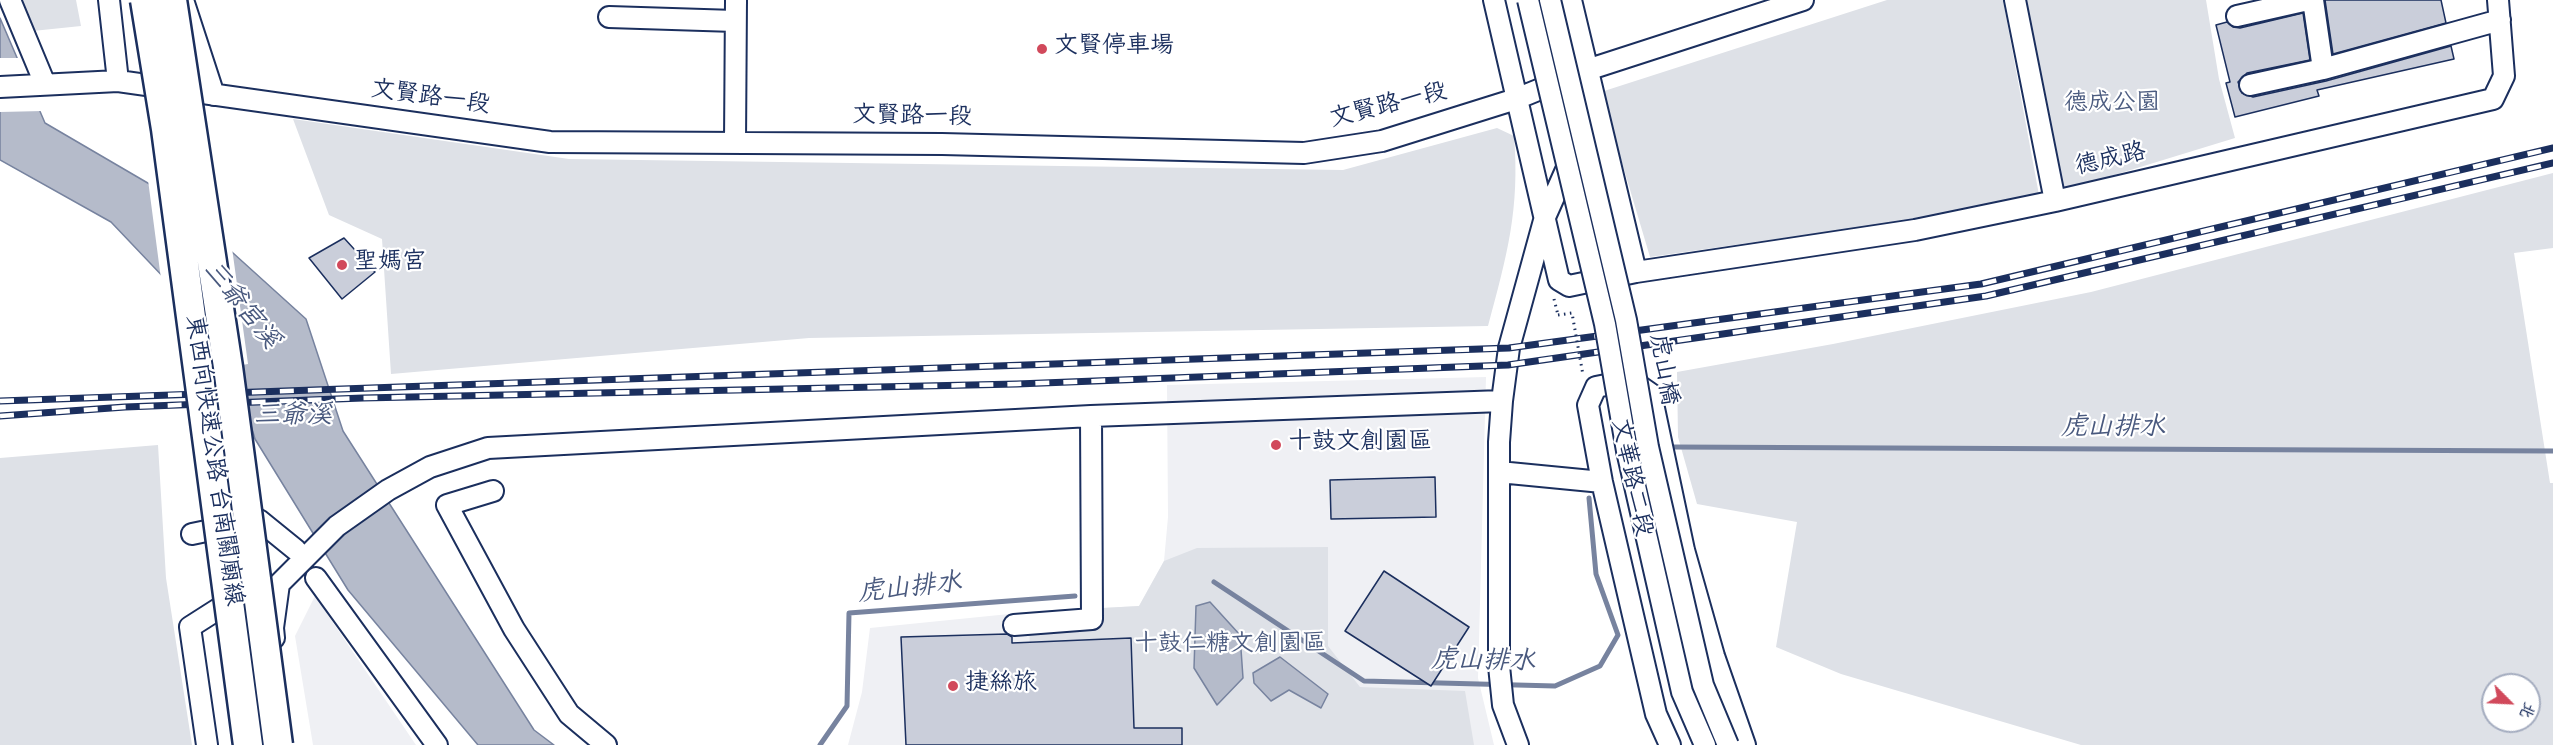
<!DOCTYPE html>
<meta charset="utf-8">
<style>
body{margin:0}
#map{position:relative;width:2553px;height:745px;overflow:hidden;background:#fff;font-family:Dekko,"LXGW WenKai TC",sans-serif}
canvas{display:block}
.north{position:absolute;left:2481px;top:673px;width:60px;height:60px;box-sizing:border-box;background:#fff;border:2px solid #a4acbf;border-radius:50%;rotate:114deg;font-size:16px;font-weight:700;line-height:24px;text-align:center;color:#1b2f5e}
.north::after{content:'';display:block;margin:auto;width:21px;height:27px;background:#d1495b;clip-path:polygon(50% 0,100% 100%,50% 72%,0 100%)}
</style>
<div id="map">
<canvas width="2553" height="745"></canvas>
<div class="north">北</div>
</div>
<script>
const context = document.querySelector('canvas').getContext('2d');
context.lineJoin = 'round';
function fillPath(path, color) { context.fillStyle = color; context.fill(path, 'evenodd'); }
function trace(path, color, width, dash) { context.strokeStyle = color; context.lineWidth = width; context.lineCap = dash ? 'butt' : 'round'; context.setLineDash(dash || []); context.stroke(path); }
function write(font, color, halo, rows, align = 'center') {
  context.font = font + ' Dekko,"LXGW WenKai TC",sans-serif'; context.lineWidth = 4.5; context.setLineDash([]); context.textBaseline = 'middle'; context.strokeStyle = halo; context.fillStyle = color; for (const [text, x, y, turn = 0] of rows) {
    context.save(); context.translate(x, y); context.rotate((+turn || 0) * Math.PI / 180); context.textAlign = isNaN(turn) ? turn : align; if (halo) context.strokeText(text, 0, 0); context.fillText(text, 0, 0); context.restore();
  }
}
const built = new Path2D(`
 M1486,377l-8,301 16,67h-646l14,-53 8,-64 159,-16 110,-6 25,-45 4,-44 -1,-132z
 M315,596l101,149h-103l-18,-109z`);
const green = new Path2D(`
 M10,0h66l5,26 -58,6z
 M1887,0h116l36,195 -122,24 -267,38 -49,-165z
 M2025,0h181l13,79 16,59 -173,53 -35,-169z
 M293,119l276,40 774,11 154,-42 17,8c6,73 -7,120 -26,190l-679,12 -418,36 -9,-135 -53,-24z
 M2553,173v75l-39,5 36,230h3v262h-472l-240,-71 -65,-27 21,-125 -100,-18 -19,-67 -1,-65 156,-28 258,-52zM2493,685h36v36h-36z
 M158,445l8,133 26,167h-192v-287z
 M1328,547v99l32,41 105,4 9,54h-442l-3,-133 110,-6 25,-45 33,-13z`);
const water = new Path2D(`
 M0,18l45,105 125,73 136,123 37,112 191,299 20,15h-76l-130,-155 -93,-151 -28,-95 -116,-122 -111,-62z
 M1210,602l30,33 3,43 -26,27 -23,-37 2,-62z
 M1280,657l48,37 -7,14 -32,-18 -18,11 -17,-18 -1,-10z`);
const pier = new Path2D(`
 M0,58h20l23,53 -43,1z
 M148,180l24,13 60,55 16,116 -17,3 -6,-21 -64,-67z`);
const stream = new Path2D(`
 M1672,447l881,4
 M1214,582l150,99 191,5 45,-20 18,-31 -22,-61 -7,-76
 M820,745l27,-39 2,-93 226,-17`);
const building = new Path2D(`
 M2325,0h116l5,23 -113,31z
 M2303,13l7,47 -63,13 -9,9 4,11 11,4 73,-16 125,-35 3,13 -137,31 2,6 -84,21 -9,-34 4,-1 -14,-57 11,-3 6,5 7,1z
 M344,238l31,34 -33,27 -33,-41z
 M1435,477l1,40 -105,2 -1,-39z
 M1384,571l85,56 -38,59 -86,-55z
 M1007,634l5,3v6l119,-5 3,90h48v17h-276l-5,-108z`);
const path = new Path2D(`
 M1554,299l4,16`);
const minor = new Path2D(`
 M10,0l35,84
 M109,0l9,81
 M183,0l31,95
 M1494,0l65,280 10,6 67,-14 -65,-272
 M2015,0l40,201
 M2313,0l10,69
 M2237,16l71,-16
 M609,17l126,4
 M2250,85l73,-16 177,-49
 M0,87l118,-6 432,61 392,2 362,9 78,-12 134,-42 71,-29 216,-70
 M735,143l1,-143
 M1636,272l279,-42 140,-29 438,-102 11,-23 -6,-76
 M1499,472l103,10
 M493,491l-46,14 67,124 55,85 37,31
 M192,534l67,-14 37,30
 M316,578l121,167
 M1014,625l78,-6 -1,-203
 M274,638l-1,-10 6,-44 58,-58 51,-36 42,-23 58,-19 603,-32 411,-15
 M207,745l-17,-118 47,-30
 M1518,745l-15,-40 -4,-39v-224l3,-41 7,-53 36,-131 50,-112
 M1670,745l-14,-31 -54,-232 -14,-77 8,-18 35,-7 20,14 33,156 30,106 31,89`);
const rail = new Path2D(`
 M0,401l1509,-53 472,-64 572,-136
 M0,416l125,-9 238,-9 654,-14 491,-19 478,-69 567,-133`);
const pathBridge = new Path2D(`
 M1558,315l14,-2 11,62`);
const minorBridge = new Path2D(`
 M1528,0l77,324 22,127 55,241 23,53
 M1550,0l76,320 22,127 55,238 25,60`);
const highwayBridge = new Path2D(`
 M145,0l21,129 82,616
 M172,0l56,367 50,378`);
const markers = [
 [1042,49,6,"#d1495b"],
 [342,265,6,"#d1495b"],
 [1276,445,6,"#d1495b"],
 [953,686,6,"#d1495b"]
];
const poiNames = [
 ["文賢停車場",1054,49],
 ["聖媽宮",354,265],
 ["十鼓文創園區",1288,445],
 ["捷絲旅",965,686]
];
const streetNames = [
 ["文賢路一段",430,100,8],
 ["文賢路一段",1389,108,-14],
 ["文賢路一段",912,119,1],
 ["德成路",2111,162,-13],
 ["虎山橋",1661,370,80],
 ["東西向快速公路 台南關廟線",211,461,82],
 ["文華路二段",1629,478,78]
];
const parkNames = [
 ["德成公園",2112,106],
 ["十鼓仁糖文創園區",1230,647]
];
const waterNames = [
 ["三爺宮溪",239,307,51],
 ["三爺溪",293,418],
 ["虎山排水",2113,430],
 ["虎山排水",910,591,-6],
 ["虎山排水",1483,664,1]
];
fillPath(built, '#eff0f4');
fillPath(green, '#dee1e7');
fillPath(water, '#b5bbca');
trace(water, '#77839f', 1.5);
fillPath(pier, '#fff');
trace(stream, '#77839f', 5);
fillPath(building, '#caceda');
trace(building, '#1b2f5e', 1.5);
trace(minor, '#1b2f5e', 24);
trace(path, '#1b2f5e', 3, [1.5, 4.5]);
trace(minor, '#fff', 20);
trace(rail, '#1b2f5e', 7);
trace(rail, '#fff', 4.5, [14]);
trace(minorBridge, '#1b2f5e', 24, []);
trace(highwayBridge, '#1b2f5e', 33, []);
trace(pathBridge, '#1b2f5e', 3, [1.5, 4.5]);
trace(minorBridge, '#fff', 20);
trace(highwayBridge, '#fff', 28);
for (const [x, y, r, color] of markers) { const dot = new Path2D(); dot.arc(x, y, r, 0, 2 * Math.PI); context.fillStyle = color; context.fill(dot); trace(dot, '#fff', 2); }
write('24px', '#1b2f5e', '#fff', poiNames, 'left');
write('24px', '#1b2f5e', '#fff', streetNames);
write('24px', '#4c5c80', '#fff', parkNames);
write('italic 26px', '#49597e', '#fff', waterNames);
</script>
